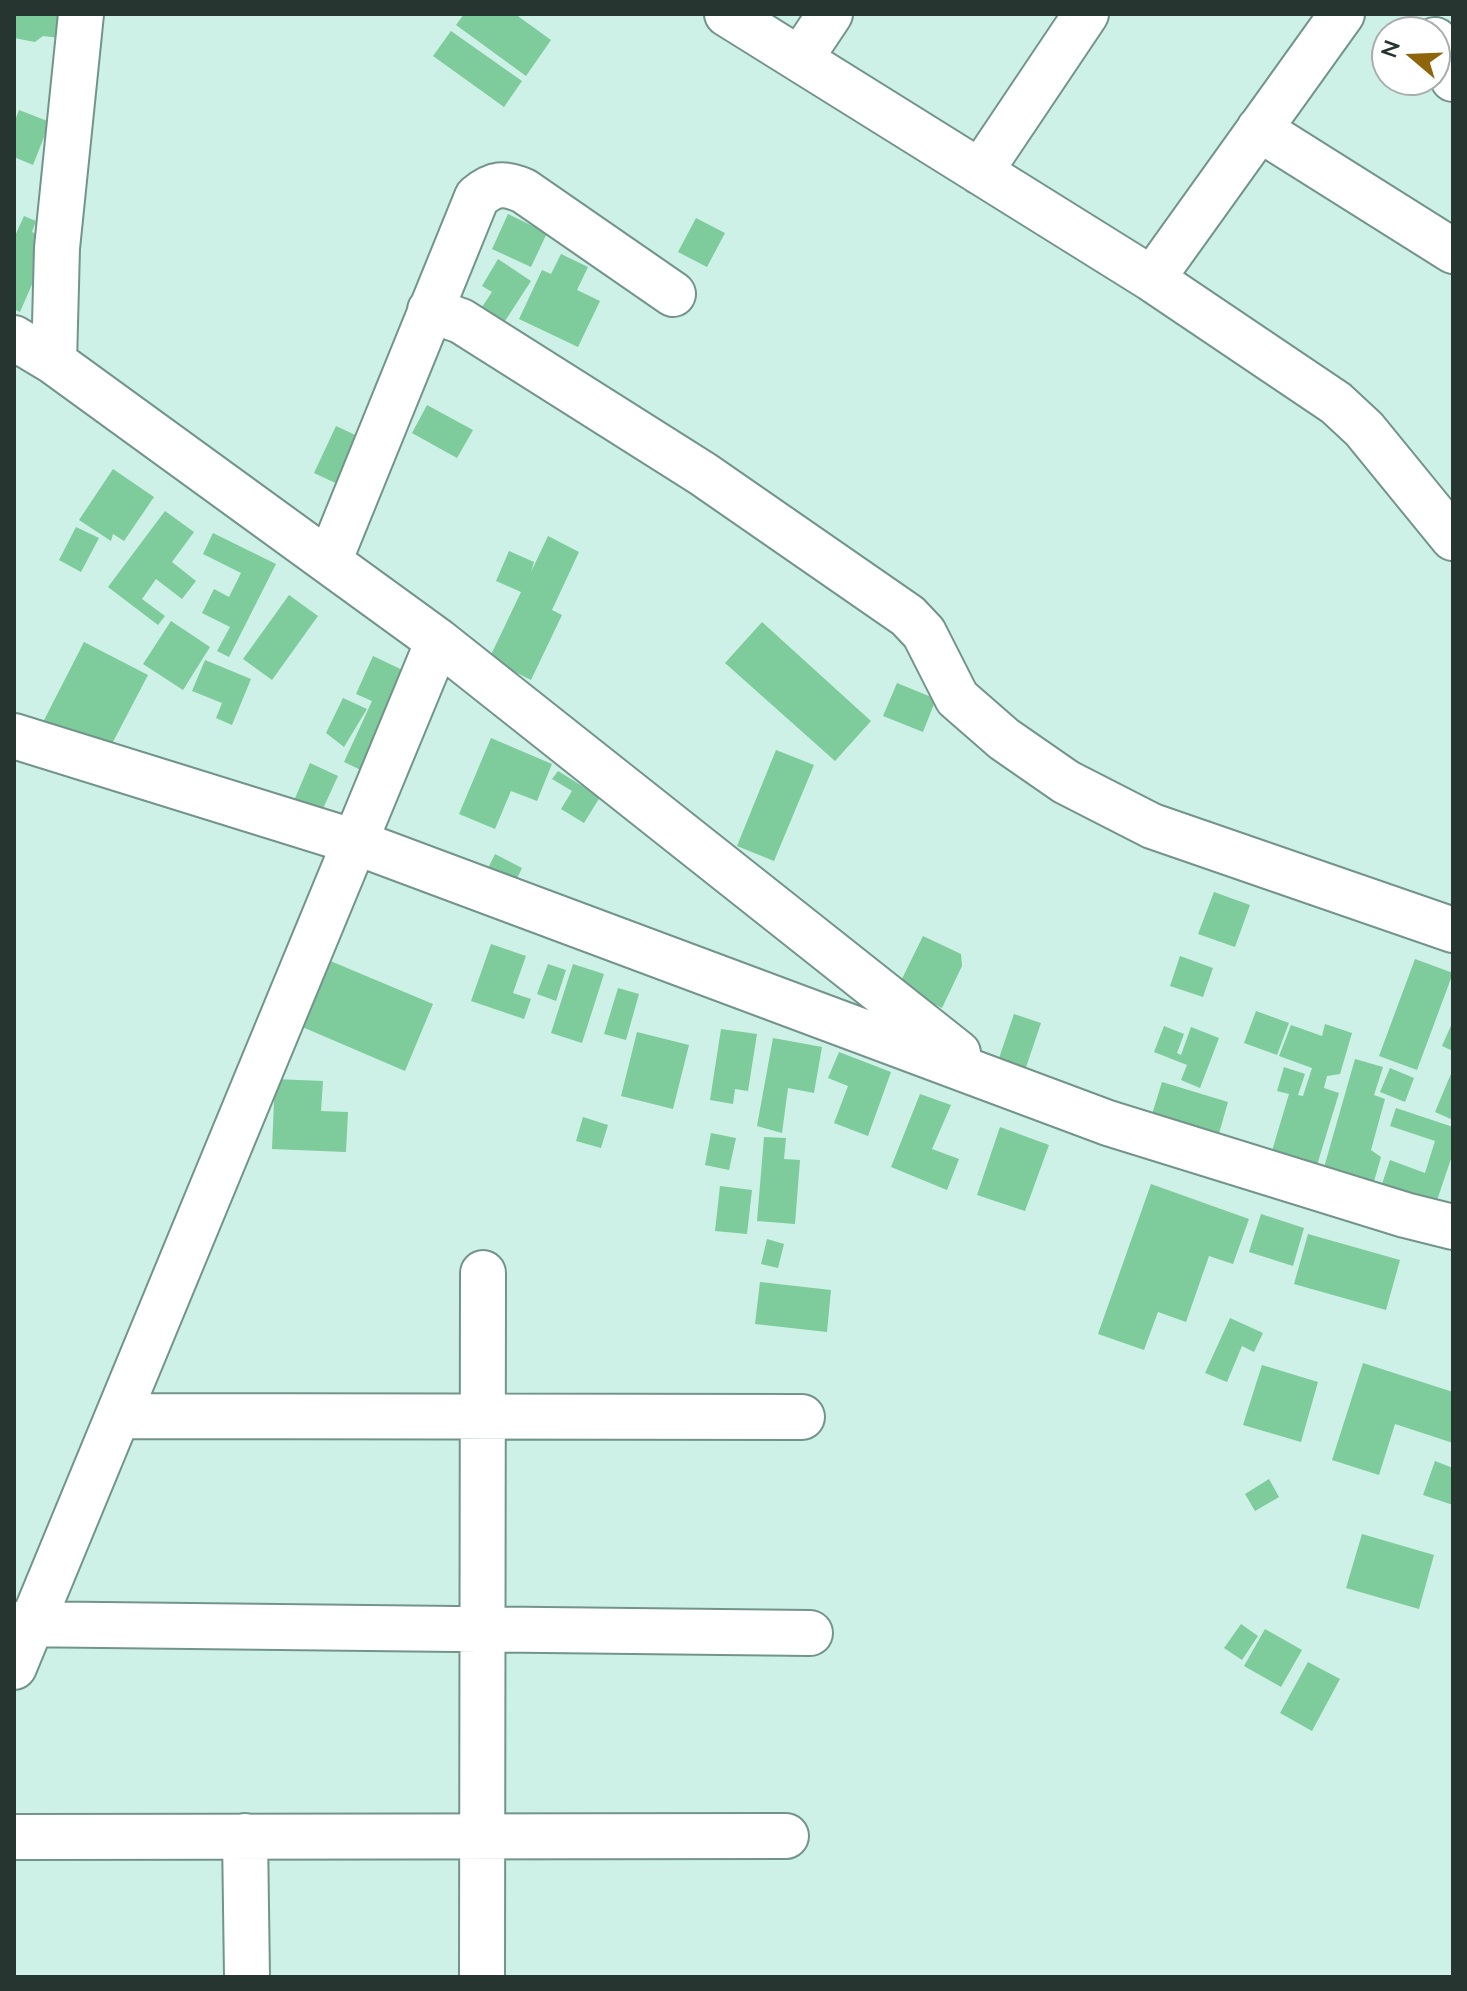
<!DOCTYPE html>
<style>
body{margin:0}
#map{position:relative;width:1467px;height:1991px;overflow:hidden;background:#cdf1e6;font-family:Mulish,sans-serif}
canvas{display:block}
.frame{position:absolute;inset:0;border:16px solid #273531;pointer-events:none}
.north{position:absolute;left:1371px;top:16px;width:80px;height:80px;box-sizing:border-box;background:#fff;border:2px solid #a9aead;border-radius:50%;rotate:289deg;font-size:22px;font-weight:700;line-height:32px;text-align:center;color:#273531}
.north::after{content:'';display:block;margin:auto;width:28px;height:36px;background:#8f650b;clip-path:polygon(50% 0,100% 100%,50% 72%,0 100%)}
</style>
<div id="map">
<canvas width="1467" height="1991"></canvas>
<div class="frame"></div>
<div class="north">N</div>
</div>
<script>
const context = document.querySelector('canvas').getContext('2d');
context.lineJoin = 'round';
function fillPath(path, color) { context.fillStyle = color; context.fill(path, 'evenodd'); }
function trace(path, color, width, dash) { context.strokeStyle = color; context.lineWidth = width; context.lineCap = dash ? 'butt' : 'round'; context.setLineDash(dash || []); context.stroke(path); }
const building = new Path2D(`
 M14,14h48l-2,24 -17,-2 -8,6 -21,-4z
 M464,14h51l36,26 -25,36 -70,-51z
 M451,31l71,50 -18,26 -71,-51z
 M19,110l31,12 -17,43 -19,-8v-34z
 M508,214l39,19 -16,34 -39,-18z
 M24,216l12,5 -4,11 19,9 -31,71 -6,-3v-71z
 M696,218l29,15 -18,34 -29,-15z
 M561,254l27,13 -11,23 23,11 -22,46 -59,-28 23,-49 9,4z
 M498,259l33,22 -26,40 -23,-14 10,-15 -10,-6z
 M427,405l46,25 -16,28 -45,-25z
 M336,426l30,14 -22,47 -30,-14z
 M113,469l41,28 -30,44 -11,-7 -2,7 -32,-21z
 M165,511l29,21 -22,30 24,19 -14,18 -26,-20 -14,20 23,17 -7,9 -50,-38z
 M76,527l23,11 -18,34 -22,-12z
 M213,533l63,31 -47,93 -12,-6 13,-24 -28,-14 12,-24 15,8 12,-24 -38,-19z
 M548,536l31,16 -27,58 10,5 -31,65 -42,-21 32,-67 -25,-11 13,-30 25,11 -3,10z
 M289,595l29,21 -46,64 -29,-21z
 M171,621l39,26 -27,43 -40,-26z
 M762,622l109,99 -36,40 -110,-98z
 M84,642l64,33 -45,86 -63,-33z
 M373,656l40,19 -46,98 -23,-11 28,-61 -16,-7z
 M205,660l46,19 -19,46 -16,-7 6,-15 -30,-12z
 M897,683l39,16 -13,33 -40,-16z
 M343,698l24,11 -23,38 -18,-14z
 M491,738l61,26 -15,37 -26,-10 -16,38 -36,-15z
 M776,750l38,15 -40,96 -37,-15z
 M310,763l28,13 -18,39 -27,-12z
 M558,771l42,26 -16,26 -23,-14 11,-18 -20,-12z
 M495,854l27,14 -16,33 -27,-14z
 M1214,892l36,13 -15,42 -37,-13z
 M923,936l38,18 1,12 -20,42 -44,-21z
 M491,944l35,12 -13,37 18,6 -7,20 -53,-18z
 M1180,956l33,12 -10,29 -33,-11z
 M1415,959l38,14 -36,97 -38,-14z
 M328,960l105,44 -28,67 -105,-45z
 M548,964l18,6 -10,31 -19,-7z
 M573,964l31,10 -22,69 -31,-10z
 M618,988l21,6 -13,46 -22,-6z
 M1256,1011l33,12 -12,32 -33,-12z
 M1014,1014l27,9 -18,53 -27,-9z
 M1453,1021v30l-11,-5z
 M1325,1024l27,9 -12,41 -13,2 -3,12 15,5 -25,82 -45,-14 20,-67 -12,-3 7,-24 21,7 -7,21 5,1 9,-28 -33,-12 12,-31 31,11z
 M1164,1026l20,8 -7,19 4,2 10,-28 28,11 -19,50 -19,-8 6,-15 -33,-13z
 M721,1029l36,5 -9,57 -13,-2 -2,15 -23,-4z
 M637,1032l52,13 -16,64 -52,-13z
 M773,1038l49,9 -8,46 -26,-5 -6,45 -25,-7z
 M839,1052l52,20 -23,64 -34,-13 14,-37 -20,-8z
 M1355,1059l28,8 -9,28 11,4 -14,51 10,7 -10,35 -50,-14z
 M1390,1068l24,10 -9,24 -25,-10z
 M1453,1069v51l-18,-8z
 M275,1079l48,2 -2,30 27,1 -2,40 -74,-3z
 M1162,1082l66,20 -12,42 -67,-20z
 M920,1094l31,11 -19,44 27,10 -12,31 -56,-23z
 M1396,1108l57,19v26l-21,62 -54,-19 12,-36 35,13 10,-32 -45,-15z
 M583,1117l25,8 -7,23 -25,-7z
 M1000,1127l49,18 -24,66 -48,-16z
 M711,1133l25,5 -7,32 -24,-5z
 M764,1137l22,1 -2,21 16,1 -5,64 -38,-3z
 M1151,1184l98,35 -16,45 -24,-8 -23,66 -28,-10 -14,38 -46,-16z
 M720,1186l32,4 -5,44 -32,-3z
 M1261,1214l43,14 -11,38 -44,-14z
 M1308,1234l92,26 -14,50 -92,-26z
 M767,1239l17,5 -6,24 -17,-4z
 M760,1282l71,8 -4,42 -72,-8z
 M1230,1318l33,15 -9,19 -12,-6 -15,36 -22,-9z
 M1363,1363l90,29v51l-58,-19 -16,51 -47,-15z
 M1262,1365l56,17 -17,60 -58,-17z
 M1435,1461l18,7v37l-30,-10z
 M1269,1479l10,18 -24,14 -10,-17z
 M1362,1534l72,21 -15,54 -73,-21z
 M1241,1624l17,12 -16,24 -18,-12z
 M1265,1629l37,21 -21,37 -37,-21z
 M1308,1662l32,17 -28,52 -32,-18z`);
const minor = new Path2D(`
 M727,14l425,265 184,124 28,26 89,109
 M1435,40l18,39
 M800,59l30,-45
 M1259,129l194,122
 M980,172l106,-158
 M1152,279l190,-265
 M430,310l31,11 242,153 205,142 16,17 33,65 47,41 62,43 86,44 301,104
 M14,338l40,24 384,279 520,412
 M54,362l3,-114 24,-234
 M330,559l147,-362c17,-14 27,-15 47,-6l149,103
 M14,736l341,106 753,281 297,92 48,12
 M118,1416l684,1
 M14,1624l796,9
 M14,1667l424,-1026
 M245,1836l2,141
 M14,1837l772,-1
 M482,1977l1,-704`);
fillPath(building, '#7ecb9b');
trace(minor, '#73948a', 48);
trace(minor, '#fff', 44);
</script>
